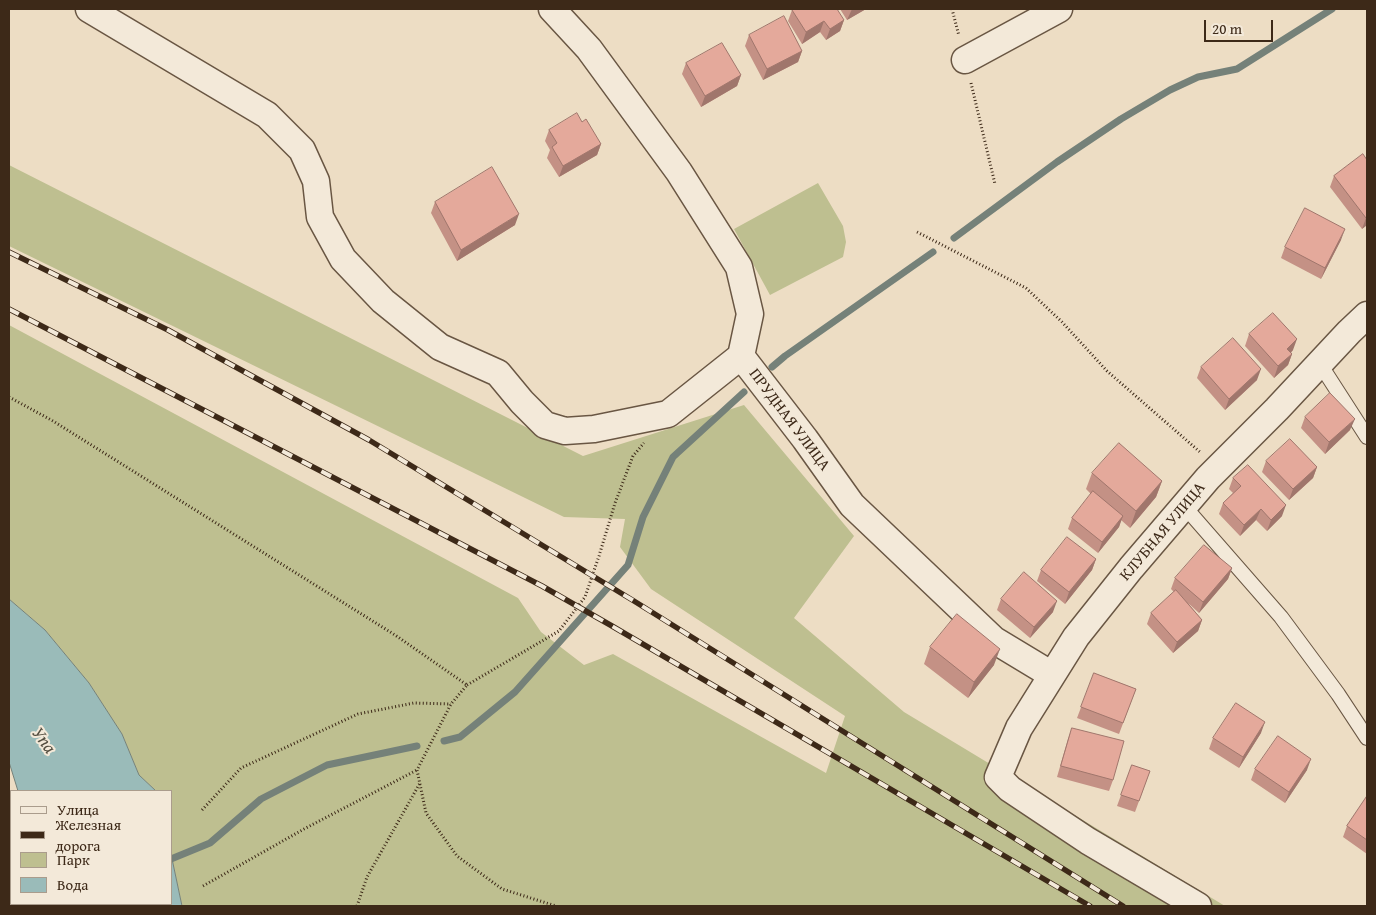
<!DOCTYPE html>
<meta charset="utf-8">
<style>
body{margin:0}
#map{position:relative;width:1376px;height:915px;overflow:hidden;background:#edddc4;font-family:"Gentium Book Plus",serif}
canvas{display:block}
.frame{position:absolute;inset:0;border:10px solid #3d2918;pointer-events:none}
.legend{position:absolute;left:10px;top:790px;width:162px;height:115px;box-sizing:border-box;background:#f3e9d9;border:1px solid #aa9c8c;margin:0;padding:6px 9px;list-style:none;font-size:15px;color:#3d2918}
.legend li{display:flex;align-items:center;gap:10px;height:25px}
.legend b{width:25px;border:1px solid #aa9c8c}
.scale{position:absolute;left:1204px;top:20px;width:69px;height:22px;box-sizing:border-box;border:2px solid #3d2918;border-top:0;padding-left:6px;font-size:15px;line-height:18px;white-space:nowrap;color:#3d2918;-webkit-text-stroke:4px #f3e9d9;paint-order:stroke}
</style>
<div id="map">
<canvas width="1376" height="915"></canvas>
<div class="frame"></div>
<ul class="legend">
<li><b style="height:6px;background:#f3e9d9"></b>Улица</li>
<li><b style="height:6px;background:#3d2918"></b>Железная дорога</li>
<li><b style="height:14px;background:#bebf90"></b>Парк</li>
<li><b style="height:14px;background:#9abbb9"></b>Вода</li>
</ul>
<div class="scale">20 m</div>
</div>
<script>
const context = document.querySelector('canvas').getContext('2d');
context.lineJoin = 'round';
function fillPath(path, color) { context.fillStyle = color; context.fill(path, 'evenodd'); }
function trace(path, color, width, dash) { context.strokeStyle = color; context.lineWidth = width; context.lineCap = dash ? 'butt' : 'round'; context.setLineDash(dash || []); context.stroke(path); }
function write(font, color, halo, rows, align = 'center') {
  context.font = font + ' "Gentium Book Plus",serif'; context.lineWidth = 4; context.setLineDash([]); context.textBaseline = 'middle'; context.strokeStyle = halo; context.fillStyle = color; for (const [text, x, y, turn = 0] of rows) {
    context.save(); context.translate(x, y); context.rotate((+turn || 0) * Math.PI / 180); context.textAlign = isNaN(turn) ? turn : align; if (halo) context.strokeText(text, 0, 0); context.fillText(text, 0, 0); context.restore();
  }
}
const green = new Path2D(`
 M9,165l574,291 161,-51 110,131 -60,82 110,94 321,194h-1043l-11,-52v-63h-15l-17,-16 -17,-41 -33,-51 -44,-53 -36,-31v-274l509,273 23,34 43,33 29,-11 213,119 19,-57 -194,-127 -31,-42 5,-28 -61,-2 -555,-271z
 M818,183l25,43 3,16 -3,15 -73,38 -36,-66z`);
const water = new Path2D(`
 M9,599l36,31 44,53 33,51 17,41 17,16h-138l-9,-29z
 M171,854l11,52h-119v-2h108z`);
const stream = new Path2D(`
 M954,238l103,-76 64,-43 49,-29 28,-13 39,-8 95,-60
 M772,367l13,-11 148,-104
 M444,741l16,-4 55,-45 113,-127 15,-48 30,-60 71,-65
 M171,859l39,-16 51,-44 66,-34 90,-19`);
const path = new Path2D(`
 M952,9l7,27
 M971,83l24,101
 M917,232l109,56 36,34 45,49 93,81
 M9,397l44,24 342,214 72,50 -16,19 -34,66 9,43 31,43 45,33 54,17
 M467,685l92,-54 26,-34 14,-41 16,-53 18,-47 11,-13
 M202,810l39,-42 117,-54 56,-11 37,1
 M203,886l101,-57 113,-59
 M357,906l10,-29 53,-94`);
const lane = new Path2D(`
 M1320,364l47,73
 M1184,506l97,111 57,77 29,44`);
const street = new Path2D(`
 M89,9l178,106 35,35 14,31 4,36 23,42 40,42 57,46 58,26 24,29 23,23 20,6 29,-2 74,-15 73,-58
 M552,9l37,40 90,123 60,95 11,47 -9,42 64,83 47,66 142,135 58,35
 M965,60l94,-51
 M1198,906l-110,-65 -78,-52 -12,-12 21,-49 57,-91 55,-69 77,-90 69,-69 72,-77 18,-17`);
const rail = new Path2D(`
 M9,252l159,78 201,110 265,161 489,305
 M9,309l533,277 70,40 478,280`);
const wall = new Path2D(`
 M840,9h26l-19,11z
 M792,10l52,10 -4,11 -14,9 -6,-8 -18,12 -14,-23z
 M749,35l53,16 -4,11 -35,18 -18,-34z
 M686,63l55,12 -4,11 -36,21 -19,-33z
 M582,122l19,22 -4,11 -38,22 -12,-19 3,-8 -5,-9 4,-11z
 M1363,154l4,71 -5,4 -32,-42 4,-11z
 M435,202l80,23 -58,36 -26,-48z
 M1341,240l-20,39 -40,-21 4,-11z
 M1249,334l44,16 -2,3 1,1 -4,11 -14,13 -29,-32z
 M1201,367l56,13 -32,30 -28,-32z
 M1305,417l45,13 -25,24 -24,-26z
 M1266,461l51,6 -4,11 -24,22 -27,-28z
 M1092,473l70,8 -6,16 -26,31 -9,-8 -2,7 -21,26 -30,-24 4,-11 19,-24 -5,-5z
 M1233,478l49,38 -15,15 -11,-11 -16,16 -21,-22 4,-11 10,-10 -4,-4z
 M1096,559l-4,11 -27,34 -28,-23 4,-11z
 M1232,568l-4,11 -29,34 -11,-10 14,17 -4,11 -25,22 -26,-29 4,-11 23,-21 -3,-3 4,-11z
 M1001,599l52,13 -23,26 -33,-28z
 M930,647l64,18 -26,33 -44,-34z
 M1094,673l42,16 -17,45 -42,-16z
 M1072,728l41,52 -4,11 -52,-14 11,-38z
 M1261,733l-22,35 -30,-19 4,-11z
 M1132,765l18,6 -15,41 -18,-6z
 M1255,769l52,1 -22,33 -34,-23z
 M1367,796v58l-24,-17 4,-11z`);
const shadedWall = new Path2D(`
 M852,9h14l-19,11z
 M844,20l-4,11 -14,9 4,-11z
 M824,21l-4,11 -18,12 4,-12z
 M802,51l-4,11 -35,18 4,-11z
 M741,75l-4,11 -36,21 4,-11z
 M601,144l-4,11 -38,22 4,-11z
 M519,214l-4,11 -58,36 4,-11z
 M1367,217v8l-5,4 4,-11z
 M1345,229l-4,11 -20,39 4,-11z
 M1297,339l-4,11 -10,10 4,-11z
 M1292,354l-4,11 -14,13 4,-12z
 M1261,369l-4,11 -32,30 4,-11z
 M1355,419l-5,11 -25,24 4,-12z
 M1317,467l-4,11 -24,22 4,-11z
 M1162,481l-6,16 -26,31 6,-17z
 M1286,505l-4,11 -15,15 4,-11z
 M1261,509l-5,11 -16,16 4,-11z
 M1123,516l-4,11 -21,26 4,-11z
 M1096,559l-4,11 -27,34 4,-12z
 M1232,568l-4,11 -29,34 4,-11z
 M1057,601l-4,11 -23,26 4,-11z
 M1202,620l-4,11 -25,22 4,-11z
 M1000,649l-6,16 -26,33 6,-16z
 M1265,722l-4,11 -22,35 4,-11z
 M1311,759l-4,11 -22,33 4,-11z`);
const building = new Path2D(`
 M794,9h43l7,11 -14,9 -6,-8 -18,11 -14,-22z
 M784,16l18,35 -35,18 -18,-34z
 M722,43l19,32 -36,21 -19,-33z
 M577,113l5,9 4,-3 15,25 -38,22 -11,-19 5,-4 -8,-13z
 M1363,154l4,6v57l-1,1 -32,-42z
 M492,167l27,47 -58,36 -26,-48z
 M1305,208l40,21 -20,39 -40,-21z
 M1273,313l24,26 -10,10 5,5 -14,12 -29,-32z
 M1233,338l28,31 -32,30 -28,-32z
 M1330,393l25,26 -26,23 -24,-25z
 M1290,439l27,28 -24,22 -27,-28z
 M1119,443l43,38 -26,30 -44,-38z
 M1248,465l38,40 -15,15 -10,-11 -17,16 -21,-22 18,-17 -8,-8z
 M1093,491l30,25 -21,26 -30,-24z
 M1067,537l29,22 -27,33 -28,-22z
 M1204,545l28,23 -29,34 -28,-24z
 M1024,572l33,29 -23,26 -33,-28z
 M1176,590l26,30 -25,22 -26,-29z
 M957,614l43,35 -26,33 -44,-35z
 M1094,673l42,16 -13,34 -42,-16z
 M1236,703l29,19 -22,35 -30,-19z
 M1072,728l52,13 -11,39 -52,-14z
 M1278,736l33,23 -22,33 -34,-23z
 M1132,765l18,6 -11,30 -18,-6z
 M1367,796v44l-20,-14z`);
const streetNames = [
 ["ПРУДНАЯ УЛИЦА",789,420,53],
 ["КЛУБНАЯ УЛИЦА",1163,532,-50]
];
const waterNames = [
 ["Упа",43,741,54]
];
fillPath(green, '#bebf90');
fillPath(water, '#9abbb9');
trace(water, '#758179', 1);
trace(stream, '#758179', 7);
trace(lane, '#695643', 16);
trace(street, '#695643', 29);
trace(path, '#3d2918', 3, [1, 2.5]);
trace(lane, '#f3e9d9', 14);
trace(street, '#f3e9d9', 26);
trace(rail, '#3d2918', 5.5);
trace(rail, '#f3e9d9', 4, [11]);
fillPath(wall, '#c49185');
fillPath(shadedWall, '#a0766c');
fillPath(building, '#e4a99b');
trace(building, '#a0766c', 1);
write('16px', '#3d2918', '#f3e9d9', streetNames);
write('italic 18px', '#544e40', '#f3e9d9', waterNames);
</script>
